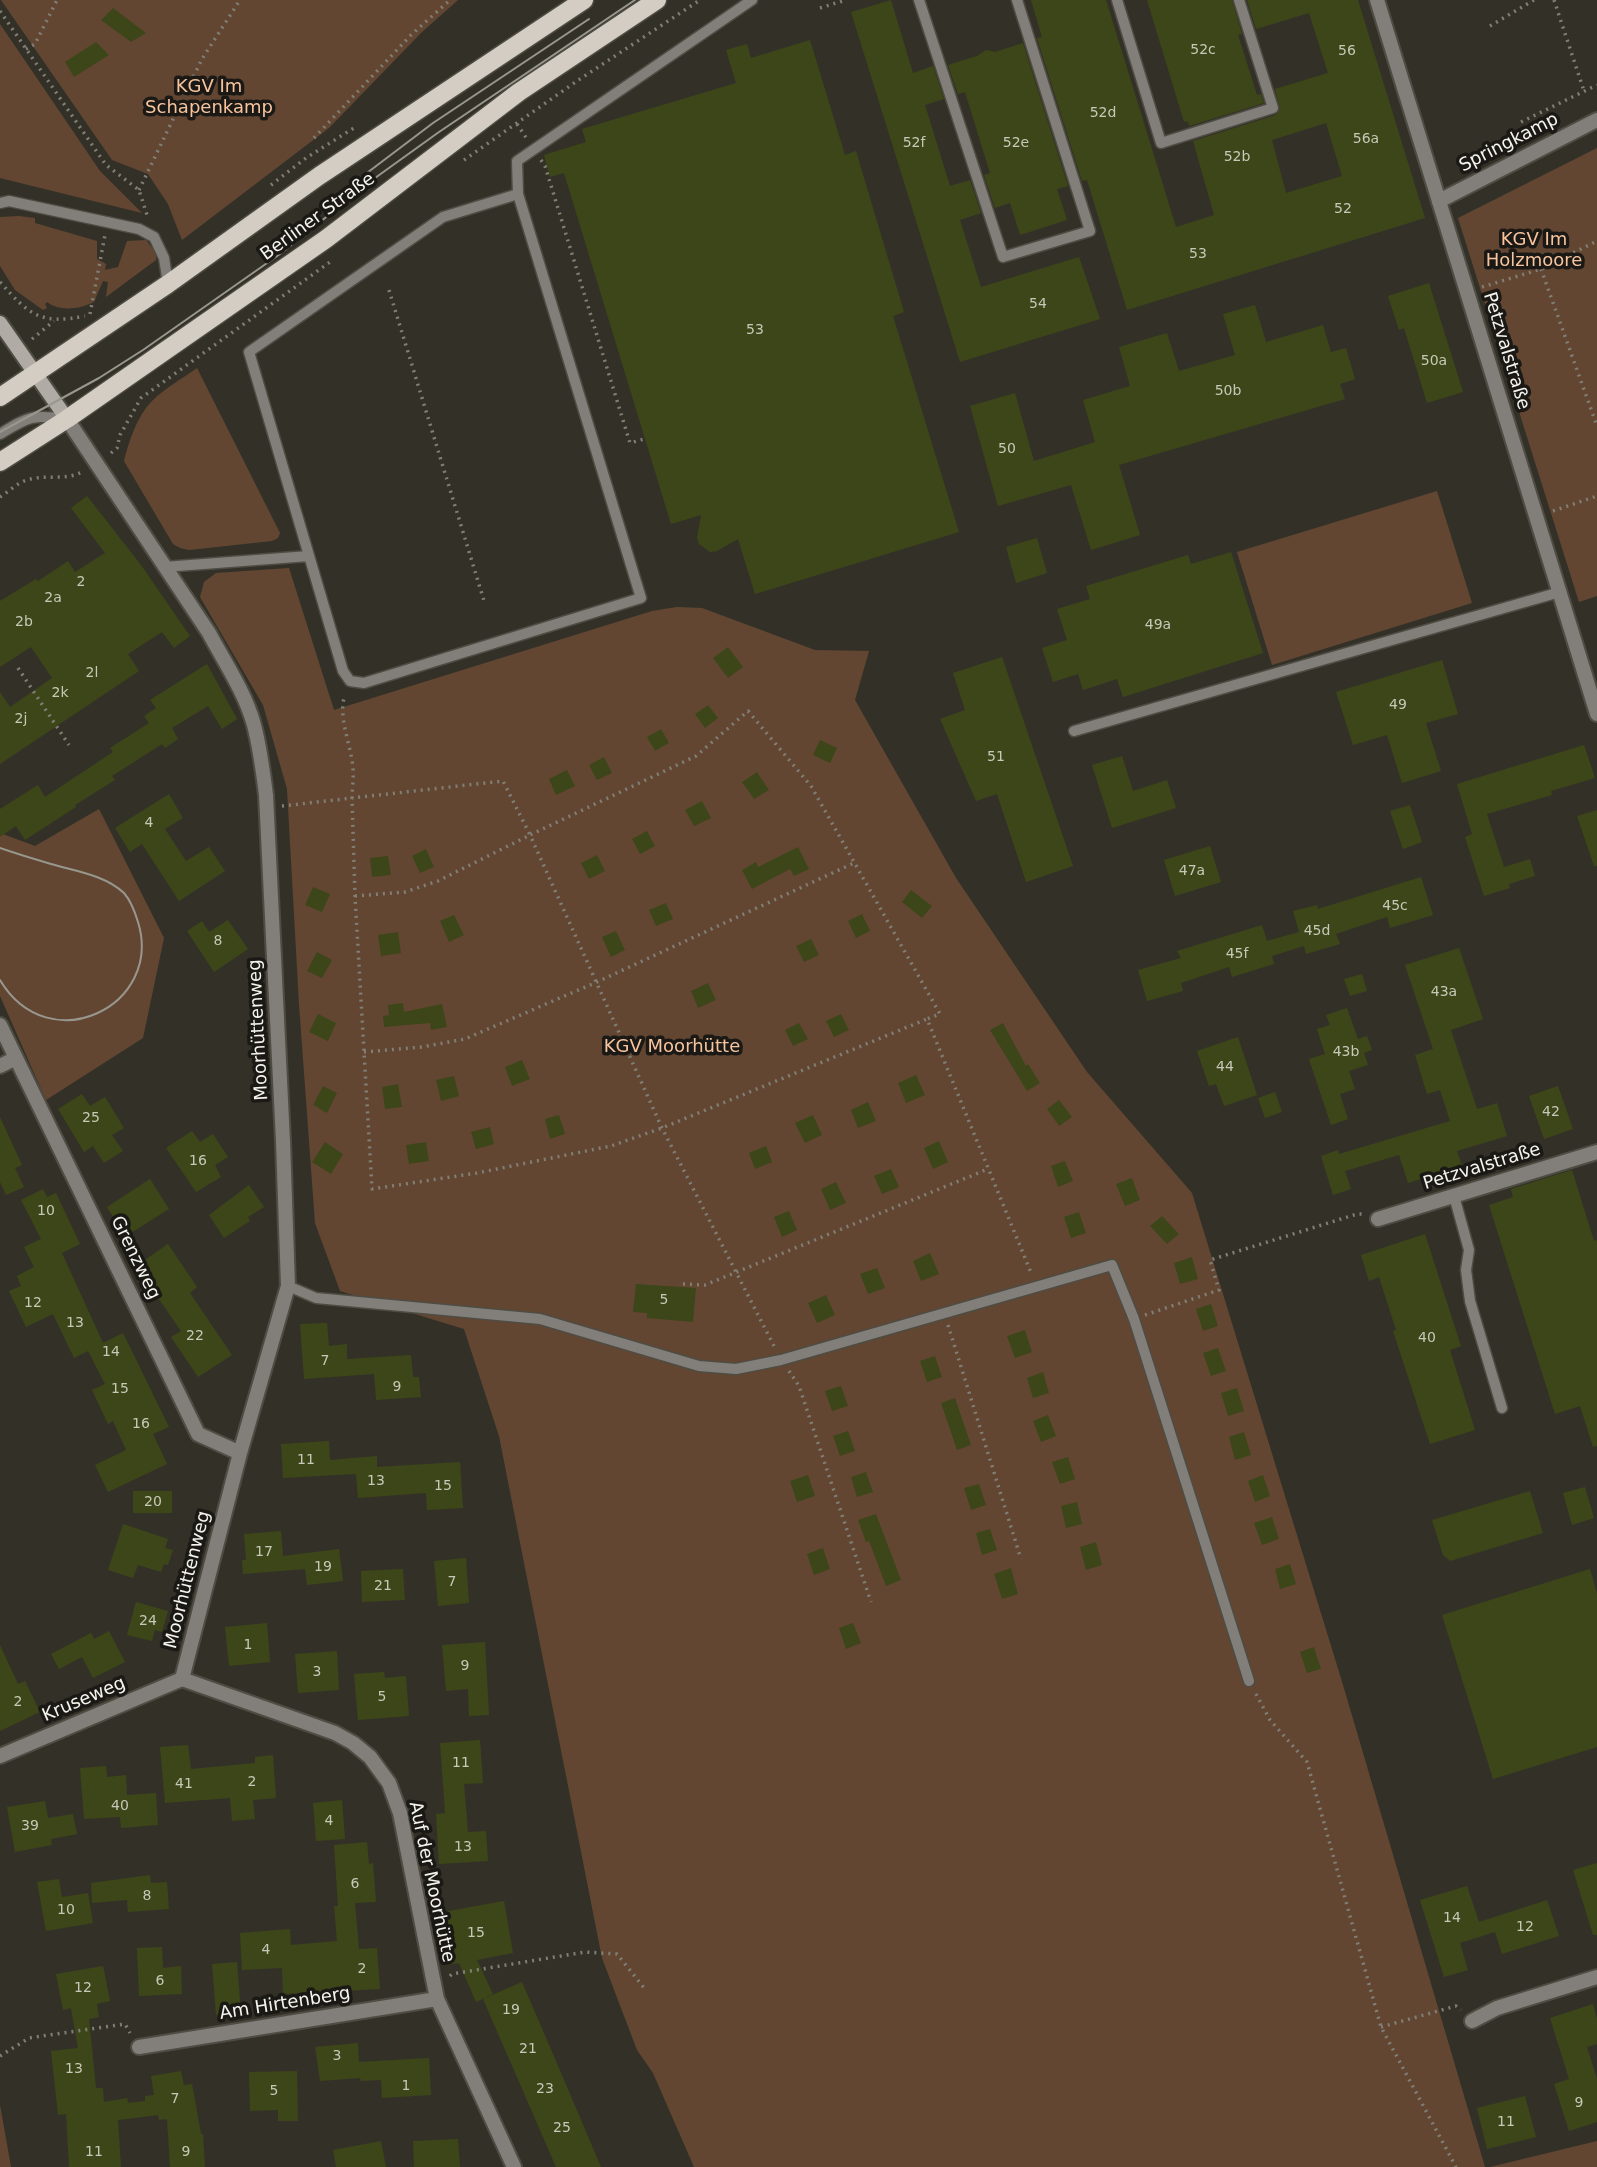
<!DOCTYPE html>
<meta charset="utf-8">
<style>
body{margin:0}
canvas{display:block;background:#333127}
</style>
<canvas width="1597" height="2167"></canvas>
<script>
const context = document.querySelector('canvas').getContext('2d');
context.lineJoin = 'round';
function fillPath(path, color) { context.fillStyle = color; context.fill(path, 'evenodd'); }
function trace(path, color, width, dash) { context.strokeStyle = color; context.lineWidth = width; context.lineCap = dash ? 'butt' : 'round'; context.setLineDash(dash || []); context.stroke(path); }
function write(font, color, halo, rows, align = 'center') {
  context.font = font + ' "DejaVu Sans",sans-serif'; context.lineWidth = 7; context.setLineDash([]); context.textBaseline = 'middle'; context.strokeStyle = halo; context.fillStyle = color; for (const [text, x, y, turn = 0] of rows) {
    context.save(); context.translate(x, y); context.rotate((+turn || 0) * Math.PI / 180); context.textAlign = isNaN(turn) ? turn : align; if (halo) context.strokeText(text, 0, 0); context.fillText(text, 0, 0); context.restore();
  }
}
const green = new Path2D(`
 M1,0h457l-36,32 -93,96 -147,112 -14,-36 -20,-30 -36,-14z
 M0,24l100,147 42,42 -142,-35z
 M1597,148v448l-18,6 -121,-384z
 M19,216l16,2v5l62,18v18l9,5 -1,6 13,-3 9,-26 19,-1 10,13v7l-50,37 2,-15 -5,-1 -9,21c-14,7 -34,10 -47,0l-2,2 2,4 -4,2 -28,-20 -15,-24v-49z
 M197,368l83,165 -2,5 -6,3 -83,9 -9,-2 -7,-4 -49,-83c5,-20 13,-45 28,-60 13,-13 30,-22 45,-33z
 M1437,491l35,112 -200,62 -35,-113z
 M289,568l45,142 318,-99 25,-4 25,1 113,42 54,1 -14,49 101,178 131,194 105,121 151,492 142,482h-791l-41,-94 -16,-23 -35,-92 -103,-522 -35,-107 -124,-38 -25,-68 -16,-219 -12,-215 -24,-84 -63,-108 4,-15 12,-9z
 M99,809l65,129 -21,100 -97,62 -46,-104v-163l35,13z
 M0,2105l11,62h-11z
 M1597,2141v26h-107z`);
const building = new Path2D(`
 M891,0l22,73 20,-7 11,33 -19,6 25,81 20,-6 11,33 -21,7 21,67 98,-30 21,62 -140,43 -109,-350z
 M1031,0h75l70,227 38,-12 -21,-74 83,-26 4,-6 -5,-20 53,-16 -19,-60 -53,16 -9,-29h111l67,218 -298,92 -40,-130 -5,1 -45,-143 5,-1zM1326,123l16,53 -56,17 -14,-53z
 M1147,0h85l10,34 -4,1 19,60 4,-1 3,9 -75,23 -1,-5 -4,1z
 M113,8l33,25 -15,9 -30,-22z
 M810,40l35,115 11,-4 48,161 -11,4 66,216 -204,62 -17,-55 -21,12 -7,1 -11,-8 -2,-6 4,-23 -30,9 -107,-351 -14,4 -6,-22 42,-13 -4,-13 154,-46 -10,-33 21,-6 4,14z
 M96,42l13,13 -35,22 -9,-15z
 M1023,43l45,143 -11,3 10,31 -47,15 -10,-32 -15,5 -11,-33 6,-2 -25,-81 -7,2 -10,-29 29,-9 9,-6 9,2z
 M1429,283l34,109 -36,11 -23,-75 -5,2 -11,-34z
 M1255,305l11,37 57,-17 8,27 15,-4 9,31 -15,5 5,15 -226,66 21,70 -49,15 -20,-65 -73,21 -28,-100 45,-13 19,68 61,-19 -12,-42 47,-14 -11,-39 48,-14 12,38 56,-16 -12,-41z
 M87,496l54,69 49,71 -16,12 -12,-16 -34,22 11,17 -139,93v-72l10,15 42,-29 -21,-31 -31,20v-66l36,-22 2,2 30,-20 7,11 30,-19 -34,-45z
 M1037,538l10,35 -31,10 -10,-36z
 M1231,552l32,101 -140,44 -6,-18 -34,11 -5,-16 -25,8 -11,-34 25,-8 -10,-31 33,-10 -4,-13 102,-31 3,9z
 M728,647l15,20 -15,11 -15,-20z
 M1002,657l71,209 -47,16 -29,-88 -21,7 -36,-82 25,-9 -12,-37z
 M1442,660l16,54 -32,9 15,48 -39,12 -15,-48 -34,10 -17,-53z
 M207,664l30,55 -15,10 -14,-23 -36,22 6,11 -13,9 -3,-4 -50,32 3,4 -40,25 1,2 -51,33 -9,-14 -16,11v-28l38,-24 7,12 68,-45 -3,-4 39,-25 -5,-7 12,-8 -6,-8z
 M708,705l10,13 -13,10 -10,-14z
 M661,729l8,14 -14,8 -8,-14z
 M820,740l17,8 -7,15 -17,-8z
 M1584,745l11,33 -44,13 1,4 -65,19 17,53 26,-8 5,17 -26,8 1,4 -26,8 -19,-59 7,-3 -15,-50z
 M1122,756l11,35 34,-11 9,28 -64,20 -20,-63z
 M604,757l8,16 -15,7 -8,-15z
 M567,770l8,16 -19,9 -7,-16z
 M757,772l12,18 -15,9 -12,-17z
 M169,794l14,24 -18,11 21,32 23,-14 16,24 -46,30 -37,-57 -12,8 -15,-24z
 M702,801l9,17 -17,8 -9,-16z
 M1410,805l12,37 -19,7 -13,-38z
 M1597,810v56h-3l-17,-50z
 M647,831l8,15 -15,8 -8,-15z
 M1210,846l11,36 -46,14 -11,-36z
 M798,847l11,22 -15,7 -4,-7 -38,20 -10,-19 14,-8 2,5z
 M426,849l8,18 -14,6 -8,-17z
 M597,855l8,16 -16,8 -8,-16z
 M388,856l3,19 -19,2 -2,-19z
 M1421,877l12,38 -43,13 -3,-11 -51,17 4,10 -34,10 -2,-8 -32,10 2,8 -42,13 -3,-10 -48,16 2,8 -36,10 -9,-31 43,-12 -4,-7 85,-26 5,16 32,-9 -6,-21 24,-6 1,4z
 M313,887l17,7 -8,18 -17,-7z
 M911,890l21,16 -10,12 -20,-16z
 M666,903l7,16 -17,7 -7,-16z
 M862,914l8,17 -14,7 -8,-17z
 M454,915l10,20 -15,7 -9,-21z
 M228,920l20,29 -34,23 -27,-41 15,-10 7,11z
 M616,931l9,19 -14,7 -9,-20z
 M398,932l3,21 -20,3 -3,-21z
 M811,939l8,16 -15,7 -8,-16z
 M1459,948l24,71 -32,11 26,79 20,-6 10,33 -50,15 5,15 -54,17 -9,-28 -54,16 6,18 -18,6 -12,-39 17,-6 1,4 111,-33 -10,-31 -13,4 -12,-39 18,-6 -28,-84z
 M317,952l15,8 -10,18 -15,-7z
 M1362,974l5,17 -17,5 -6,-17z
 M708,983l8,17 -18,8 -7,-17z
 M403,1003l1,9 38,-8 5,23 -16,3 -1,-7 -46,4 -1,-11 6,-1 -1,-10z
 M1347,1008l11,31 9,-3 5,14 -8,3 4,12 -19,6 6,18 -15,5 8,25 -17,6 -22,-66 16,-5 -8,-25 13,-4 -4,-10z
 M318,1014l18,9 -8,18 -19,-9z
 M841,1014l8,16 -15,7 -8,-16z
 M799,1023l9,16 -15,7 -8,-16z
 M1003,1023l23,43 2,-2 12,19 -13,8 -37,-61z
 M1238,1037l19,58 -33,11 -8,-22 -7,2 -12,-35z
 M522,1060l8,19 -18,7 -7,-19z
 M916,1075l9,20 -19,8 -8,-20z
 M454,1076l5,20 -18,5 -5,-21z
 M398,1084l4,23 -17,2 -3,-22z
 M323,1086l14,7 -10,20 -14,-8z
 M1558,1086l15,43 -29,10 -15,-43z
 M1275,1092l7,20 -17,6 -7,-20z
 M82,1094l8,12 15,-9 19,31 -12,7 11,16 -19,12 -11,-17 -9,6 -26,-43z
 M1059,1100l13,17 -13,9 -12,-17z
 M868,1102l8,19 -18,7 -7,-18z
 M559,1115l6,19 -15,5 -5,-20z
 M813,1115l9,20 -17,8 -10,-20z
 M0,1117l22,48 -7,3 9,19 -18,8 -6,-13z
 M490,1127l4,17 -18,5 -5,-17z
 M192,1131l8,11 13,-8 15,23 -13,8 6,12 -25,15 -30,-44z
 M939,1141l9,21 -15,7 -9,-21z
 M325,1142l18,12 -12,20 -19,-12z
 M426,1142l3,19 -20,3 -3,-19z
 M766,1146l6,16 -17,7 -6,-16z
 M1065,1161l8,20 -15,6 -7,-21z
 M891,1169l8,18 -17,7 -8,-18z
 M1572,1170l22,71 3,-1v206l-4,1 -13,-41 -25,8 -66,-209 24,-8 -2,-8z
 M1132,1178l8,22 -15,6 -9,-22z
 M150,1179l19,30 -43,27 -19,-29z
 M836,1182l10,21 -16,7 -9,-21z
 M249,1185l15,22 -16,10 2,4 -26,17 -15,-23z
 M43,1189l4,8 9,-4 24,51 -18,9 41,90 20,-10 46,94 -16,7 14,30 -59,28 -13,-27 31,-15 -13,-29 -5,3 -16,-34 13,-6 -17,-33 -14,7 -21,-44 -27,13 -17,-36 12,-5 -4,-10 17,-9 -10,-20 17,-8 -20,-39z
 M789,1211l8,19 -15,7 -8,-20z
 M1079,1212l7,21 -15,5 -7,-21z
 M1162,1216l17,18 -12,10 -17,-18z
 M1425,1234l36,112 -11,4 25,80 -45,14 -37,-113 3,-1 -17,-53 -10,4 -8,-26z
 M168,1244l29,43 -7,6 42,62 -34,22 -27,-40 10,-6 -45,-65z
 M930,1253l9,21 -18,7 -8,-20z
 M1192,1257l6,22 -18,5 -6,-21z
 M877,1268l8,20 -17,6 -8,-20z
 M636,1284l60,4 -3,34 -46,-4v-5l-14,-1z
 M826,1295l9,20 -18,8 -9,-20z
 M1211,1304l7,22 -15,5 -7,-22z
 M327,1323l2,23 18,-2v15l64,-4 2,22h6l2,20 -45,3 -2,-26 -70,5 -4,-55z
 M1025,1330l7,22 -17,6 -8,-22z
 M1218,1348l8,23 -15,5 -8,-23z
 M935,1356l7,21 -15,5 -7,-21z
 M1043,1372l6,21 -16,5 -6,-20z
 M841,1386l7,20 -16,5 -7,-20z
 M1237,1388l7,23 -16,5 -7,-23z
 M955,1398l16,47 -14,5 -16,-47z
 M1048,1415l8,21 -15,6 -8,-21z
 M848,1431l7,20 -15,5 -7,-20z
 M1244,1432l7,23 -16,5 -6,-23z
 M329,1441l1,19 47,-4v11l83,-5 3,46 -36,2 -1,-17 -68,5 -2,-24 -73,4 -2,-34z
 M1068,1457l7,22 -15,5 -8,-22z
 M866,1472l7,20 -16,5 -6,-20z
 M808,1475l7,21 -18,6 -7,-21z
 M1263,1475l7,21 -15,6 -7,-21z
 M979,1484l7,21 -15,5 -7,-22z
 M1585,1487l9,31 -22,7 -9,-32z
 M133,1491h39v22h-39z
 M1530,1491l13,42 -93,28 -7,-6 -11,-35z
 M1077,1502l5,22 -16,4 -5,-22z
 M876,1514l25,66 -15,6 -17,-45 -3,1 -8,-22z
 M1272,1517l7,22 -17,6 -8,-22z
 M123,1524l45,15 -3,9 8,2 -5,15 -4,-1 -3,8 -23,-7 -5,13 -25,-8z
 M990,1529l7,21 -15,5 -6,-22z
 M281,1531l2,25 56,-7 4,32 -36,4 -2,-16 -62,5 -1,-14h4l-2,-26z
 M1096,1542l6,23 -16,5 -6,-23z
 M823,1548l7,21 -16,6 -7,-21z
 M466,1558l3,45 -31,3 -4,-45z
 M1290,1564l6,20 -16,5 -5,-20z
 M1011,1568l7,26 -16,5 -8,-25z
 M403,1569l2,31 -43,2 -1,-31z
 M1590,1569l7,24v154l-104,32 -51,-164z
 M136,1602l32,9 -6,21 -7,-2 -3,11 -25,-6z
 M267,1623l3,39 -41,4 -4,-39z
 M853,1623l8,20 -15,6 -7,-21z
 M109,1631l16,31 -32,16 -11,-21 -23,12 -8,-15 40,-21 3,6z
 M485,1642l4,73 -20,1 -1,-27 -22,2 -4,-46z
 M0,1645l18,39 7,-3 15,31 -40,19z
 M1314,1647l7,22 -14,4 -7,-21z
 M337,1651l2,39 -41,3 -3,-39z
 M384,1672l1,6 21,-2 3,40 -51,4 -4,-46z
 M480,1740l3,43 -19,1 4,48 18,-1 2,30 -49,3 -3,-50 9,-1 -5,-70z
 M188,1745l3,24 64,-6v-6l18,-2 3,43 -23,2 2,19 -23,2 -2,-23 -65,5 -5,-56z
 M106,1766l1,11 19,-2 1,20 29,-2 2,32 -37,3 -1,-11 -36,2 -4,-51z
 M342,1800l3,39 -29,2 -3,-38z
 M45,1801l3,17 25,-4 4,20 -26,5 1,6 -37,7 -8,-45z
 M367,1842l2,22 4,-1 3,39 -21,1 4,46 18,-1 3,41 -97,5 -1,-26 -40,2 -2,-37 50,-4 1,16 46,-4 -3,-35h4l-4,-61z
 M1597,1863v72h-4l-20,-65z
 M150,1875l1,8 16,-1 2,27 -41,3 -1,-12 -35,3 -1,-20z
 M59,1879l3,18 26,-4 5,30 -47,8 -9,-49z
 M1467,1886l12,36 68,-22 12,36 -57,18 -7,-22 -35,11 8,27 -24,7 -24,-77z
 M504,1901l9,52 -36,7 16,34 -17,8 -17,-39 -12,2 -9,-52z
 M162,1947l1,21 18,-2 1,28 -43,2 -2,-48z
 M237,1962l4,51 -25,2 -4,-51z
 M103,1966l7,35 -13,3 2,13 -10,2 7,69h7l1,14 23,-4 1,5 17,-2v-5l9,-1 -3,-19 30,-5 3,14 8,-1 9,50h2l2,33h-35l-3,-48 -8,1 -1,-5 -40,5 3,47h-52l-3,-53 -8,1 -7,-64 27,-3 -7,-40 -8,2 -7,-36z
 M522,1982l34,79 45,106h-45l-73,-168z
 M1593,2004l4,15v25l-10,3 10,32v43l-28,9 -15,-47 15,-5 -19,-61z
 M358,2043l1,19 70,-4 2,37 -49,3 -1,-18 -20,1 -1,-3 -40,3 -5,-34z
 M297,2071l1,50h-20v-11l-28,1 -1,-39z
 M1525,2096l11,41 -49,12 -10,-41z
 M458,2139l2,28h-46l-1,-26z
 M381,2141l5,26h-50l-3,-17z`);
const path = new Path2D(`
 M1554,0l30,91
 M820,8l26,-8
 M0,11l106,154 33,25 9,28
 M1490,26l44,-26
 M26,49l9,-5 22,-44
 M1521,122l76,-37
 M517,124l10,15
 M314,138l97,-103 39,-35
 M464,160l113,-79 123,-81
 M541,160l4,6 85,277 14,-4
 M271,185l35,-27 51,-32
 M139,190l63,-131 38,-59
 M1541,269l56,157
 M0,282c29,33 41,43 85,34
 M1482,287l59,-18 56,-28
 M389,290l96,314
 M90,314l15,-79
 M32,339l22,-18
 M111,453l6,-5 3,-13 21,-37 189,-136
 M0,497c8,-5 15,-12 24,-16 20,-8 41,1 60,-10
 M1553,511l44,-15
 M18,668l51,77
 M282,806l70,-8c0,-9 2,-19 1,-29 -1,-22 -16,-53 -8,-74
 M355,896l50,-4 33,-11 92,-46 -27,-54 -151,17 3,98 17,293 105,-16 134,-27 51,-18 265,-109
 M364,1052l58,-5 43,-8 132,-57 257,-119
 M683,1284l22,1 283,-116
 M1145,1315l74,-25 -9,-30 147,-46h6
 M948,1325l73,234
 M774,1346l-112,-218 -132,-293 166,-79 52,-45 63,75 129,228 -13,5 105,256
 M789,1371l10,15 72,216
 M1256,1694l14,26 37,42 74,265 75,140
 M450,1976l2,-2 133,-22 32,2 28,35
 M1381,2027l75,-21 5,4
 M0,2056l29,-18 96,-14 5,9`);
const service = new Path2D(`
 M919,0l84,257 87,-26 -73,-231
 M1117,0l44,143 112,-35 -34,-108
 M518,194l123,404 -277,85 -14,-2 -7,-10 -94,-319 194,-135z
 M518,194l-1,-33 235,-161
 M0,203l9,-2 130,28 15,8 10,21 4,26
 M0,434c28,-17 32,-20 65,-15
 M164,567l145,-11
 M1074,731l486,-139
 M1454,1196l15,54 -3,20 4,31 32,107
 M288,1286l28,12 224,21 159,47 37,3 45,-9 331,-95 22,54 115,362`);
const minor = new Path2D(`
 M1439,201l158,-81
 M67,419l142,214c16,30 36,59 45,92 6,23 9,46 12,70l17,346 5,145 -48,167 -58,226
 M0,1025l198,409 42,19
 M0,1066l16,-8
 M1378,1219l219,-67
 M182,1679l153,54 18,10 17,14 19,26 11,30 37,186 77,168
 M0,1756l182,-77
 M1472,2021l25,-13 100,-31
 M139,2047l298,-48`);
const tertiary = new Path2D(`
 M1377,0l220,714`);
const secondary = new Path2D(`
 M0,323l67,96`);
const primary = new Path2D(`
 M0,397l168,-113 151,-108 265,-176
 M0,462l67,-43 259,-180 193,-147 138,-92`);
const tram = new Path2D(`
 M351,185l82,-62 156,-104
 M0,432l99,-54 44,-28 137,-96 95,-76 64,-46 196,-132
 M0,848c17,6 34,11 51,16 24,7 54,11 73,29 7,8 11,19 14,29 26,84 -89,140 -138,58`);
const numberNames = [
 ["52c",1203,50],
 ["56",1347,51],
 ["52d",1103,113],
 ["56a",1366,139],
 ["52f",914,143],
 ["52e",1016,143],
 ["52b",1237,157],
 ["52",1343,209],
 ["53",1198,254],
 ["54",1038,304],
 ["53",755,330],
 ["50a",1434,361],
 ["50b",1228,391],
 ["50",1007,449],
 ["2",81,582],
 ["2a",53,598],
 ["2b",24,622],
 ["49a",1158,625],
 ["2l",92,673],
 ["2k",60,693],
 ["49",1398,705],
 ["2j",21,719],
 ["51",996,757],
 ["4",149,823],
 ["47a",1192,871],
 ["45c",1395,906],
 ["45d",1317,931],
 ["8",218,941],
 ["45f",1237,954],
 ["43a",1444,992],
 ["43b",1346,1052],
 ["44",1225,1067],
 ["42",1551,1112],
 ["25",91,1118],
 ["16",198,1161],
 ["10",46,1211],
 ["5",664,1300],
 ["12",33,1303],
 ["13",75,1323],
 ["22",195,1336],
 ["40",1427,1338],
 ["14",111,1352],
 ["7",325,1361],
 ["9",397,1387],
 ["15",120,1389],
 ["16",141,1424],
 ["11",306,1460],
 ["13",376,1481],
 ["15",443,1486],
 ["20",153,1502],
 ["17",264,1552],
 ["19",323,1567],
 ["7",452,1582],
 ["21",383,1586],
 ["24",148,1621],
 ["1",248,1645],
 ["9",465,1666],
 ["3",317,1672],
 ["5",382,1697],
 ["2",18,1702],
 ["11",461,1763],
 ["2",252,1782],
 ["41",184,1784],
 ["40",120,1806],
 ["4",329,1821],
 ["39",30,1826],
 ["13",463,1847],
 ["6",355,1884],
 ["8",147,1896],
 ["10",66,1910],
 ["14",1452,1918],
 ["12",1525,1927],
 ["15",476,1933],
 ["4",266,1950],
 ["2",362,1969],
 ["6",160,1981],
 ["12",83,1988],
 ["19",511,2010],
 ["21",528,2049],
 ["3",337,2056],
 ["13",74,2069],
 ["1",406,2086],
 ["23",545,2089],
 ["5",274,2091],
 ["7",175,2099],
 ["9",1579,2103],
 ["11",1506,2122],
 ["25",562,2128],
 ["11",94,2152],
 ["9",186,2152]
];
const parkNames = [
 ["KGV Im",209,87],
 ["Schapenkamp",209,108],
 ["KGV Im",1534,240],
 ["Holzmoore",1534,261],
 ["KGV Moorhütte",672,1047]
];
const streetNames = [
 ["Springkamp",1509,143,-27],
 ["Berliner Straße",318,217,-36],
 ["Petzvalstraße",1506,351,73],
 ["Moorhüttenweg",259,1030,-93],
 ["Petzvalstraße",1482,1167,-17],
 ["Grenzweg",135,1258,64],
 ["Moorhüttenweg",188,1580,-76],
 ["Kruseweg",84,1700,-23],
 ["Auf der Moorhütte",431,1882,78],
 ["Am Hirtenberg",285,2004,-9]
];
fillPath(green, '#624632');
fillPath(building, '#3d4618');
trace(service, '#4e4c43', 13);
trace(minor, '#4e4c43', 18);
trace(tertiary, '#4e4c43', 18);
trace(secondary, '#4e4c43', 18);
trace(primary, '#4e4c43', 21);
trace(path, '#807f76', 3.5, [2, 5]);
trace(service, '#827f7a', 10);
trace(minor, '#827f7a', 14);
trace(tertiary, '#827f7a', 14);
trace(secondary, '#b0aba4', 14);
trace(primary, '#d3cdc3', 18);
trace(tram, '#98978e', 2);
write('14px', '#c7c8b8', null, numberNames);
write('18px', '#f8c49e', '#1a1915', parkNames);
write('18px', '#f5f4ed', '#1a1915', streetNames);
</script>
